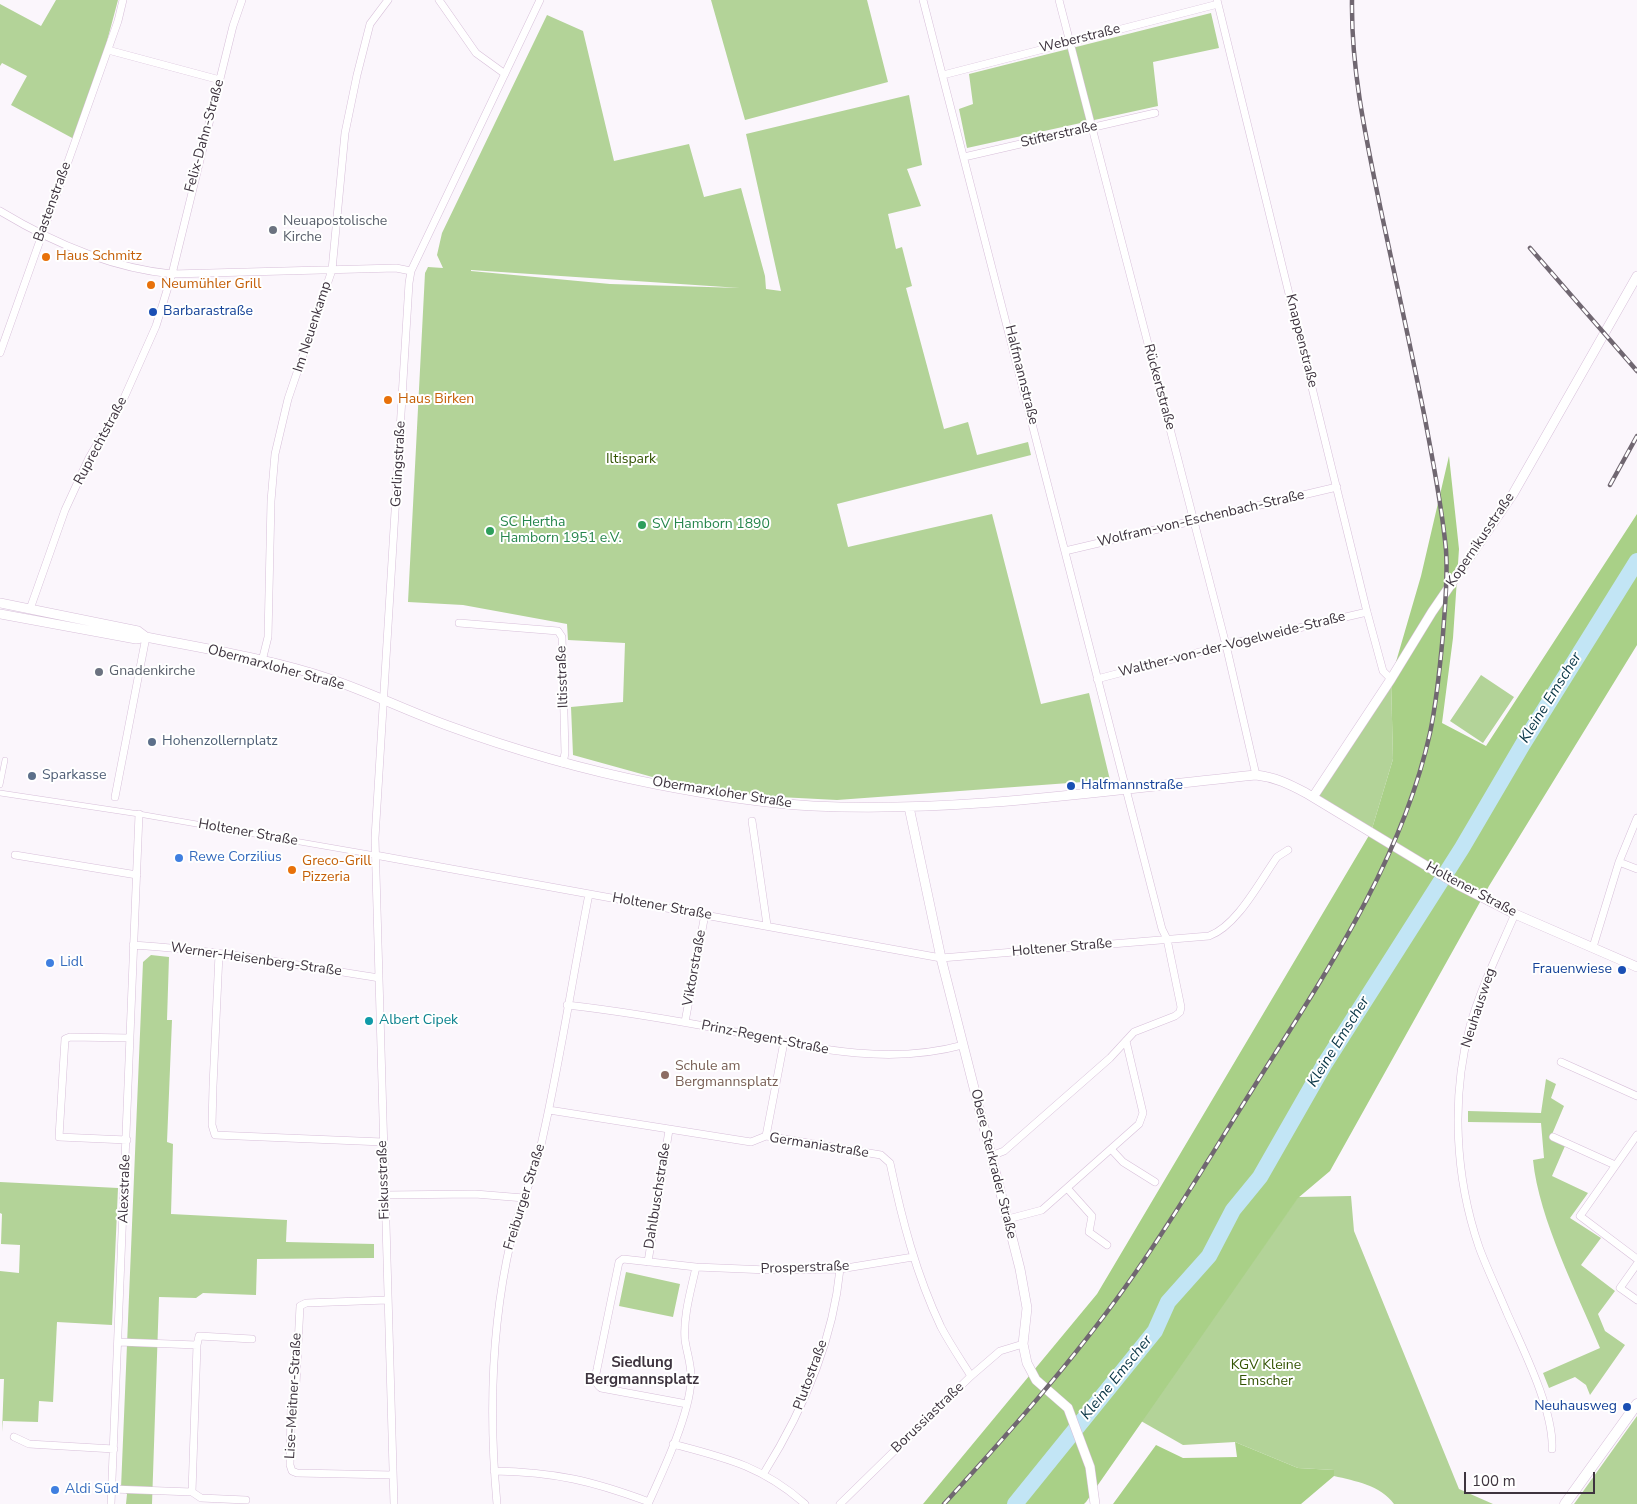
<!DOCTYPE html>
<meta charset="utf-8">
<style>
body{margin:0}
#map{position:relative;width:1637px;height:1504px;overflow:hidden;background:#fbf6fc;font-family:"Nunito Sans",sans-serif}
canvas{display:block}
.scale{position:absolute;left:1464px;top:1472px;width:131px;height:22px;box-sizing:border-box;border:2px solid #3e343f;border-top:0;padding-left:6px;font-size:15px;line-height:18px;white-space:nowrap;color:#3e343f;-webkit-text-stroke:4px #fff;paint-order:stroke}
</style>
<div id="map">
<canvas width="1637" height="1504"></canvas>
<div class="scale">100 m</div>
</div>
<script>
const context = document.querySelector('canvas').getContext('2d');
context.lineJoin = 'round';
function fillPath(path, color) { context.fillStyle = color; context.fill(path, 'evenodd'); }
function trace(path, color, width, dash) { context.strokeStyle = color; context.lineWidth = width; context.lineCap = dash ? 'butt' : 'round'; context.setLineDash(dash || []); context.stroke(path); }
function write(font, color, halo, rows, align = 'center') {
  context.font = font + ' "Nunito Sans",sans-serif'; context.lineWidth = 4; context.setLineDash([]); context.textBaseline = 'middle'; context.strokeStyle = halo; context.fillStyle = color; for (const [text, x, y, turn = 0] of rows) {
    context.save(); context.translate(x, y); context.rotate((+turn || 0) * Math.PI / 180); context.textAlign = isNaN(turn) ? turn : align; if (halo) context.strokeText(text, 0, 0); context.fillText(text, 0, 0); context.restore();
  }
}
const green = new Path2D(`
 M56,0h62l-12,45 -32,94 -63,-34 16,-29 -25,-13 -2,3v-62l41,22z
 M711,0h156l21,82 -143,38z
 M1211,13l8,35 -66,14 5,44 -191,42 -8,-39 14,-5 -4,-30z
 M547,15l36,16 31,130 75,-17 15,53 37,-9 24,88 1,13 15,2 -35,-157 163,-39 13,70 -15,4 14,37 -33,8 8,35 6,-2 10,39 -6,2 38,141 24,-7 9,33 51,-13 3,13 -194,49 11,43 144,-33 49,190 48,-11 21,87 -273,20 -77,-4 -104,-18 -83,-23 -2,-48 52,-5 2,-59 -57,-3 -1,-16 -104,-19 -55,-3 17,-329 3,-6 15,1 -6,-13 5,-22zM471,271v-1l269,18 -130,-4z
 M1481,675l33,22 -31,46 -33,-22z
 M1391,679l2,80 -22,73 -58,-35z
 M151,955l18,2 -2,63h5l-5,122 6,2 -2,70 116,6 -1,22 88,2v14l-117,1 -1,36 -53,-2 -7,5 -37,-1 -7,207h-26l1,-10 -6,-6 22,-526z
 M1546,1079l10,5 -5,14 13,8 -14,33 15,7 -13,30 36,17 -18,25 31,20 -20,27 34,26 -17,23 7,17 20,14 -35,50 -4,-10 -11,-8 -26,11 -6,-15 57,-25c-23,-56 -61,-128 -67,-188l11,-2 -3,-35 -73,-1v-11l73,2z
 M0,1182l118,6 -6,137 -55,-3 -4,80 -14,-1 -1,21 -35,-1 -1,11 2,-53h-4v-108l19,2 1,-28 -19,-1 1,-30 -2,-1z
 M1351,1196l3,35 105,258 34,15h-99c-14,-19 -39,-23 -60,-28v-6l-36,-2 -63,-26 -52,3 -42,-24 157,-224z
 M626,1272l54,12 -7,33 -54,-11z
 M1637,1416v88h-63z`);
const forest = new Path2D(`
 M1449,456l10,93 -6,89 -11,85 44,23 151,-232v131l-148,241 -159,285 -32,27 -212,304 -2,2h-161l174,-210 274,-462 22,-73 -2,-80 30,-103z
 M1235,1442l63,26 36,2v6l-33,28h-188l43,-59 27,13 54,-1z`);
const river = new Path2D(`
 M1015,1504l140,-173 13,-29 41,-46 24,-46 27,-33 64,-112 138,-217 61,-104 114,-183`);
const pedestrian = new Path2D(`
 M0,785l5,-25
 M0,793l139,21 236,41`);
const minor = new Path2D(`
 M439,0l37,53 29,21
 M923,0l239,929 5,10 14,68 -1,5 -5,4 -41,16 -24,26 -106,93 -13,5
 M1059,0l167,645 30,130
 M1217,0l150,612 16,59 8,8
 M108,50l112,30
 M943,75l275,-71
 M964,157l191,-44
 M0,211c53,32 110,57 172,63l224,-6 15,3
 M0,353l118,-332 5,-21
 M1065,551l272,-64
 M30,609l35,-99 24,-52 35,-60 32,-72 16,-52 61,-248 9,-26
 M459,623l99,8 4,6 3,116 -2,10
 M262,661l6,-24 3,-136 4,-47 13,-55 44,-129 13,-137 12,-58 13,-51 18,-24
 M1097,679l129,-34 141,-33
 M115,797l31,-160
 M752,821l15,104
 M15,855l122,20
 M375,855l566,103 268,-22c28,-10 51,-55 68,-79l11,-7
 M1619,862l18,7
 M1515,914c-16,37 -34,73 -45,112 -19,71 -15,151 9,221 8,22 19,44 28,66 16,36 47,98 45,136
 M133,945c83,5 164,20 246,33
 M1593,947l26,-85 18,-44
 M219,954l-6,132 -1,39 3,10 168,7
 M567,1005c53,6 106,15 159,25 79,16 157,37 237,15
 M685,1022l20,-108
 M1561,1062l76,34
 M549,1110l202,32 15,-6 115,19 9,8c12,57 26,111 51,164 9,17 20,33 30,49
 M1637,1135l-57,81 57,43
 M766,1136l18,-94
 M1553,1137l62,28
 M127,1140l-68,-3 6,-98 5,-2 60,1
 M1111,1149l12,13 32,20
 M1067,1188l25,28 -3,16 18,13
 M385,1195l90,-1 49,4
 M1008,1219l34,-9 97,-86 4,-11 -17,-72
 M648,1262l21,-132
 M1637,1264l-17,24 17,12
 M387,1300l-81,3 -6,3 -4,78 -5,25 -1,56 2,6 5,2 96,2
 M197,1345l2,-9 53,3
 M687,1404l-86,-16c-7,-5 -6,-11 -4,-19l22,-107 4,-3 73,8 72,3 72,-1 73,-12
 M14,1437l15,7 85,5
 M673,1444c53,14 89,22 132,60
 M494,1471c61,1 99,10 155,31
 M764,1473c38,-61 69,-132 76,-204
 M112,1489l80,3 5,-147 -78,-3
 M192,1492l9,6 45,2
 M111,1504l28,-690
 M394,1504l-19,-666 34,-555 2,-12 129,-271
 M497,1504c-8,-87 -6,-178 14,-264 8,-35 25,-68 32,-104 18,-80 30,-162 46,-242
 M648,1504c15,-33 41,-88 43,-123 1,-15 -4,-27 -6,-41 -2,-24 6,-50 11,-73
 M840,1504l131,-128 29,-25 23,-7`);
const tertiary = new Path2D(`
 M0,603l138,28 8,6
 M0,614l136,25 10,-2c61,12 124,22 184,42 39,13 77,32 116,46 68,25 138,45 209,59 51,10 105,19 158,22 148,7 295,-16 443,-31 19,2 33,9 50,18l152,92 57,29 122,53
 M1313,797l78,-118 41,-67 81,-118 124,-218
 M909,807l32,151 79,311 7,39 -4,36 4,19 9,17 32,28 22,59 5,37`);
const secondary = new Path2D(`
 M1565,1504l72,-100`);
const rail = new Path2D(`
 M1530,248l107,123
 M1610,485l27,-49
 M944,1504c64,-70 127,-141 182,-218 45,-63 85,-131 126,-196 71,-113 149,-226 178,-357 7,-33 10,-66 13,-99 2,-28 5,-56 3,-84 -4,-44 -13,-88 -21,-131 -14,-71 -30,-142 -45,-213 -14,-68 -29,-136 -28,-206`);
const markers = [
 [273,230,5,"#6b7280"],
 [46,257,5,"#e8710a"],
 [151,285,5,"#e8710a"],
 [153,312,5,"#1a4fb4"],
 [388,400,5,"#e8710a"],
 [642,525,5,"#2e9e5b"],
 [490,531,5,"#2e9e5b"],
 [99,672,5,"#6b7280"],
 [152,742,5,"#5c6f8a"],
 [32,776,5,"#5c6f8a"],
 [1071,786,5,"#1a4fb4"],
 [179,858,5,"#3f7fe0"],
 [292,870,5,"#e8710a"],
 [50,963,5,"#3f7fe0"],
 [1622,970,5,"#1a4fb4"],
 [369,1021,5,"#0f9aa8"],
 [665,1075,5,"#8d6e63"],
 [1627,1407,5,"#1a4fb4"],
 [55,1490,5,"#3f7fe0"]
];
const streetNames = [
 ["Weberstraße",1080,39,-14],
 ["Stifterstraße",1059,135,-13],
 ["Felix-Dahn-Straße",205,136,-75],
 ["Bastenstraße",53,202,-70],
 ["Im Neuenkamp",313,327,-72],
 ["Knappenstraße",1301,341,76],
 ["Halfmannstraße",1021,375,76],
 ["Rückertstraße",1159,387,75],
 ["Ruprechtstraße",101,441,-62],
 ["Gerlingstraße",399,464,-87],
 ["Wolfram-von-Eschenbach-Straße",1201,519,-13],
 ["Kopernikusstraße",1481,540,-56],
 ["Walther-von-der-Vogelweide-Straße",1232,645,-14],
 ["Obermarxloher Straße",276,668,15],
 ["Iltisstraße",563,677,-92],
 ["Obermarxloher Straße",722,793,9],
 ["Holtener Straße",248,833,10],
 ["Holtener Straße",1471,890,28],
 ["Holtener Straße",662,907,10],
 ["Holtener Straße",1062,948,-5],
 ["Werner-Heisenberg-Straße",256,960,8],
 ["Viktorstraße",695,968,-80],
 ["Neuhausweg",1479,1008,-72],
 ["Prinz-Regent-Straße",765,1038,11],
 ["Germaniastraße",819,1146,9],
 ["Obere Sterkrader Straße",993,1164,76],
 ["Fiskusstraße",384,1180,-92],
 ["Alexstraße",125,1189,-88],
 ["Dahlbuschstraße",658,1196,-81],
 ["Freiburger Straße",525,1197,-73],
 ["Prosperstraße",805,1268,-2],
 ["Plutostraße",811,1375,-70],
 ["Lise-Meitner-Straße",294,1396,-87],
 ["Borussiastraße",928,1418,-44]
];
const worshipNames = [
 ["Neuapostolische",283,222],
 ["Kirche",283,238],
 ["Gnadenkirche",109,672]
];
const foodNames = [
 ["Haus Schmitz",56,257],
 ["Neumühler Grill",161,285],
 ["Haus Birken",398,400],
 ["Greco-Grill",302,862],
 ["Pizzeria",302,878]
];
const transitNames = [
 ["Barbarastraße",163,312],
 ["Halfmannstraße",1081,786],
 ["Frauenwiese",1612,970,"right"],
 ["Neuhausweg",1617,1407,"right"]
];
const parkNames = [
 ["Iltispark",631,460],
 ["KGV Kleine",1266,1366],
 ["Emscher",1266,1382]
];
const leisureNames = [
 ["SC Hertha",500,523],
 ["Hamborn 1951 e.V.",500,539],
 ["SV Hamborn 1890",652,525]
];
const serviceNames = [
 ["Hohenzollernplatz",162,742],
 ["Sparkasse",42,776]
];
const shopNames = [
 ["Rewe Corzilius",189,858],
 ["Lidl",60,963],
 ["Aldi Süd",65,1490]
];
const cultureNames = [
 ["Albert Cipek",379,1021]
];
const educationNames = [
 ["Schule am",675,1067],
 ["Bergmannsplatz",675,1083]
];
const waterNames = [
 ["Kleine Emscher",1551,698,-58],
 ["Kleine Emscher",1339,1042,-58],
 ["Kleine Emscher",1117,1378,-51]
];
const neighbourhoodNames = [
 ["Siedlung",642,1363],
 ["Bergmannsplatz",642,1380]
];
fillPath(green, '#b3d398');
fillPath(forest, '#a9d087');
trace(river, '#c2e5f5', 16);
trace(pedestrian, '#d7bfd9', 6);
trace(minor, '#d7bfd9', 8);
trace(tertiary, '#d7bfd9', 10);
trace(secondary, '#d7bfd9', 11);
trace(pedestrian, '#fff', 5);
trace(minor, '#fff', 7);
trace(tertiary, '#fff', 9);
trace(secondary, '#fff', 10);
trace(rail, '#706771', 4.5);
trace(rail, '#fff', 2.5, [8]);
for (const [x, y, r, color] of markers) { const dot = new Path2D(); dot.arc(x, y, r, 0, 2 * Math.PI); context.fillStyle = color; context.fill(dot); trace(dot, '#fff', 2); }
write('14px', '#3e343f', '#fff', streetNames);
write('14px', '#5b616d', '#fff', worshipNames, 'left');
write('14px', '#c56008', '#fff', foodNames, 'left');
write('14px', '#164399', '#fff', transitNames, 'left');
write('14px', '#335403', '#fff', parkNames);
write('14px', '#27864d', '#fff', leisureNames, 'left');
write('14px', '#4e5e75', '#fff', serviceNames, 'left');
write('14px', '#366cbe', '#fff', shopNames, 'left');
write('14px', '#0d838f', '#fff', cultureNames, 'left');
write('14px', '#785e54', '#fff', educationNames, 'left');
write('italic 15px', '#073445', '#fff', waterNames);
write('bold 15px', '#3e343f', '#fff', neighbourhoodNames);
</script>
